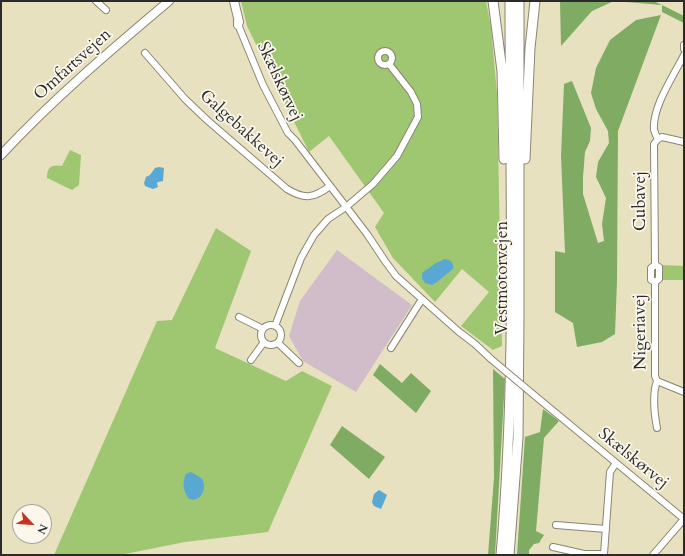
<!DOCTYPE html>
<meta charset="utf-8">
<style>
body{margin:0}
#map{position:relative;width:685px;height:556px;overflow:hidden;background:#e7e1bf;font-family:Cardo,serif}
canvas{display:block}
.frame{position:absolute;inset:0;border:2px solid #2b2b2b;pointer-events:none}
.north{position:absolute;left:12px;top:504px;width:40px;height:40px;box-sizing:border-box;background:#fbf7ec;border:1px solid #a8a59f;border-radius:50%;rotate:116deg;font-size:11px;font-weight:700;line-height:16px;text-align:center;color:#2b2b2b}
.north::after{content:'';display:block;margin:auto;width:14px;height:18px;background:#c8321e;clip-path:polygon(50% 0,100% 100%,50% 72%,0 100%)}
</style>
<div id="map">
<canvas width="685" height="556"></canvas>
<div class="frame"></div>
<div class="north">N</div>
</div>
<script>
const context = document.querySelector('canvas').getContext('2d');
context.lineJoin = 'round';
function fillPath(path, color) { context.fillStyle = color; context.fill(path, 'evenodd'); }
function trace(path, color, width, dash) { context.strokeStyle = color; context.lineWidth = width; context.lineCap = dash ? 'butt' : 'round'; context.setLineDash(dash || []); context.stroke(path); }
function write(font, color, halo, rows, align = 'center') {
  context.font = font + ' Cardo,serif'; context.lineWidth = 3.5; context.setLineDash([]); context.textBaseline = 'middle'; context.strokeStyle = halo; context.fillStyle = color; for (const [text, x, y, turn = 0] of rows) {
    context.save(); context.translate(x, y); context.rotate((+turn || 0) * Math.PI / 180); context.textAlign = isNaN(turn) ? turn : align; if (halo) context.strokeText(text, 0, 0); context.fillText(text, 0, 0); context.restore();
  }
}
const industrial = new Path2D(`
 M337,250l75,55 -56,87 -53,-31 -14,-25 11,-35z`);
const green = new Path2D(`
 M241,1h245l5,26 6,67 5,252 -9,4 -32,-24 28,-34 -27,-23 -27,33 -42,-44 -18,-31 9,-14 -55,-77 -20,16 -62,-126z
 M70,150l11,5 -2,30 -7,5 -25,-12c0,-11 4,-14 15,-12z
 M216,228l35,23 -36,97 71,33 16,-10 30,15 -64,146 -83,10 -65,13h-66l103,-234 15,-1z
 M662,265l22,1v14h-22z`);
const forest = new Path2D(`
 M560,1h94l30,15v7l-22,-11v-7l-48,-4 -22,10 -31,35z
 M661,15l-43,116 -1,150 -2,53 -13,8 -25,5 -4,-24 -18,-11v-61l10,2 -4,-97 3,-72 8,-3 19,47 -1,13 -5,11 -2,25v17l15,49 6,-2 -2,-17 4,-26 -10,-21 2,-15 11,-19 -1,-12 -12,-22 -5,-16 5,-25 14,-28 26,-20z
 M380,364l22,19 9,-10 20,18 -15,22 -43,-38z
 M493,369l12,10 -10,176h-7l6,-77z
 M543,409l16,12 -15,17 -8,93 8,4 -5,8 -5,1 -5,6v5h-12l8,-118 15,-5z
 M342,426l43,31 -16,22 -39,-34z`);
const water = new Path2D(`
 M159,167l5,1 -1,13 -5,1 -1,1 1,4 -5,2 -8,-3 -1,-3 2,-6 4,-2 5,-7z
 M445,259c5,1 9,3 8,10l-16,13 -5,3 -7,-2 -3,-5v-5l14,-10z
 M191,472c3,2 8,4 11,7 6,10 -2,24 -13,20 -6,-8 -7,-15 -3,-25z
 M379,490l8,5 -6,14 -7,-3 -2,-4 2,-8z`);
const minor = new Path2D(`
 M96,1l10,9
 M237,22l26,63 25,48 7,7 72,94 18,27 11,15 62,55 17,13 16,15
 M684,45v4
 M378 58a7 7 0 1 1 14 0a7 7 0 1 1-14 0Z
 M145,53l40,46 22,21 80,69c18,11 27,9 43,-3
 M658,139c-2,-3 -3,-6 -4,-9 -2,-23 20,-55 30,-75
 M658,139l4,-2 22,5
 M655,265l-1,-121 4,-5
 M655,265l4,2v12l-4,3 -4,-2v-12z
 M655,282v94l2,5
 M239,317l24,12
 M261 335a10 10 0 1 1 20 0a10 10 0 1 1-20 0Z
 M275,326l26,-68 13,-23 14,-16 18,-12 27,-23 24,-28 21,-39 -1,-13 -6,-12 -22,-28
 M278,343l21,20
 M391,348l31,-49
 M251,360l13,-18
 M657,381l27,11
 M534,395l150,124
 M657,428c-3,-16 -5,-33 0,-47
 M556,525l50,4
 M553,547l31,7h20l6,-82 6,-9
 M653,555l31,-36`);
const major = new Path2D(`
 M234,1l5,21 -1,3
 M1,155c52,-56 110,-105 168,-154`);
const highway = new Path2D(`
 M493,1l9,70 2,88
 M525,159l5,-111 5,-47
 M501,555c16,-183 9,-370 9,-554
 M509,555l9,-117 1,-124v-313`);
const minorBridge = new Path2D(`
 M491,359l43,36`);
const streetNames = [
 ["Omfartsvejen",73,65,-42],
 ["Skælskørvej",279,82,65],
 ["Galgebakkevej",241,129,42],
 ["Cubavej",641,201,-90],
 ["Vestmotorvejen",503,278,-90],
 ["Nigeriavej",641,332,-91],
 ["Skælskørvej",633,459,39]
];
fillPath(industrial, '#d1bdc9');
fillPath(green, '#9fc671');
fillPath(forest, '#7fab63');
fillPath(water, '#59a7d3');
trace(minor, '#898675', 8);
trace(major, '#898675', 10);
trace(highway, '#898675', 11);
trace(minor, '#fff', 6);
trace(major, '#fff', 8);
trace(highway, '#fff', 9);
trace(minorBridge, '#898675', 8, []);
trace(minorBridge, '#fff', 6);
write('17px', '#2b2b2b', '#fbf7ec', streetNames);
</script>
